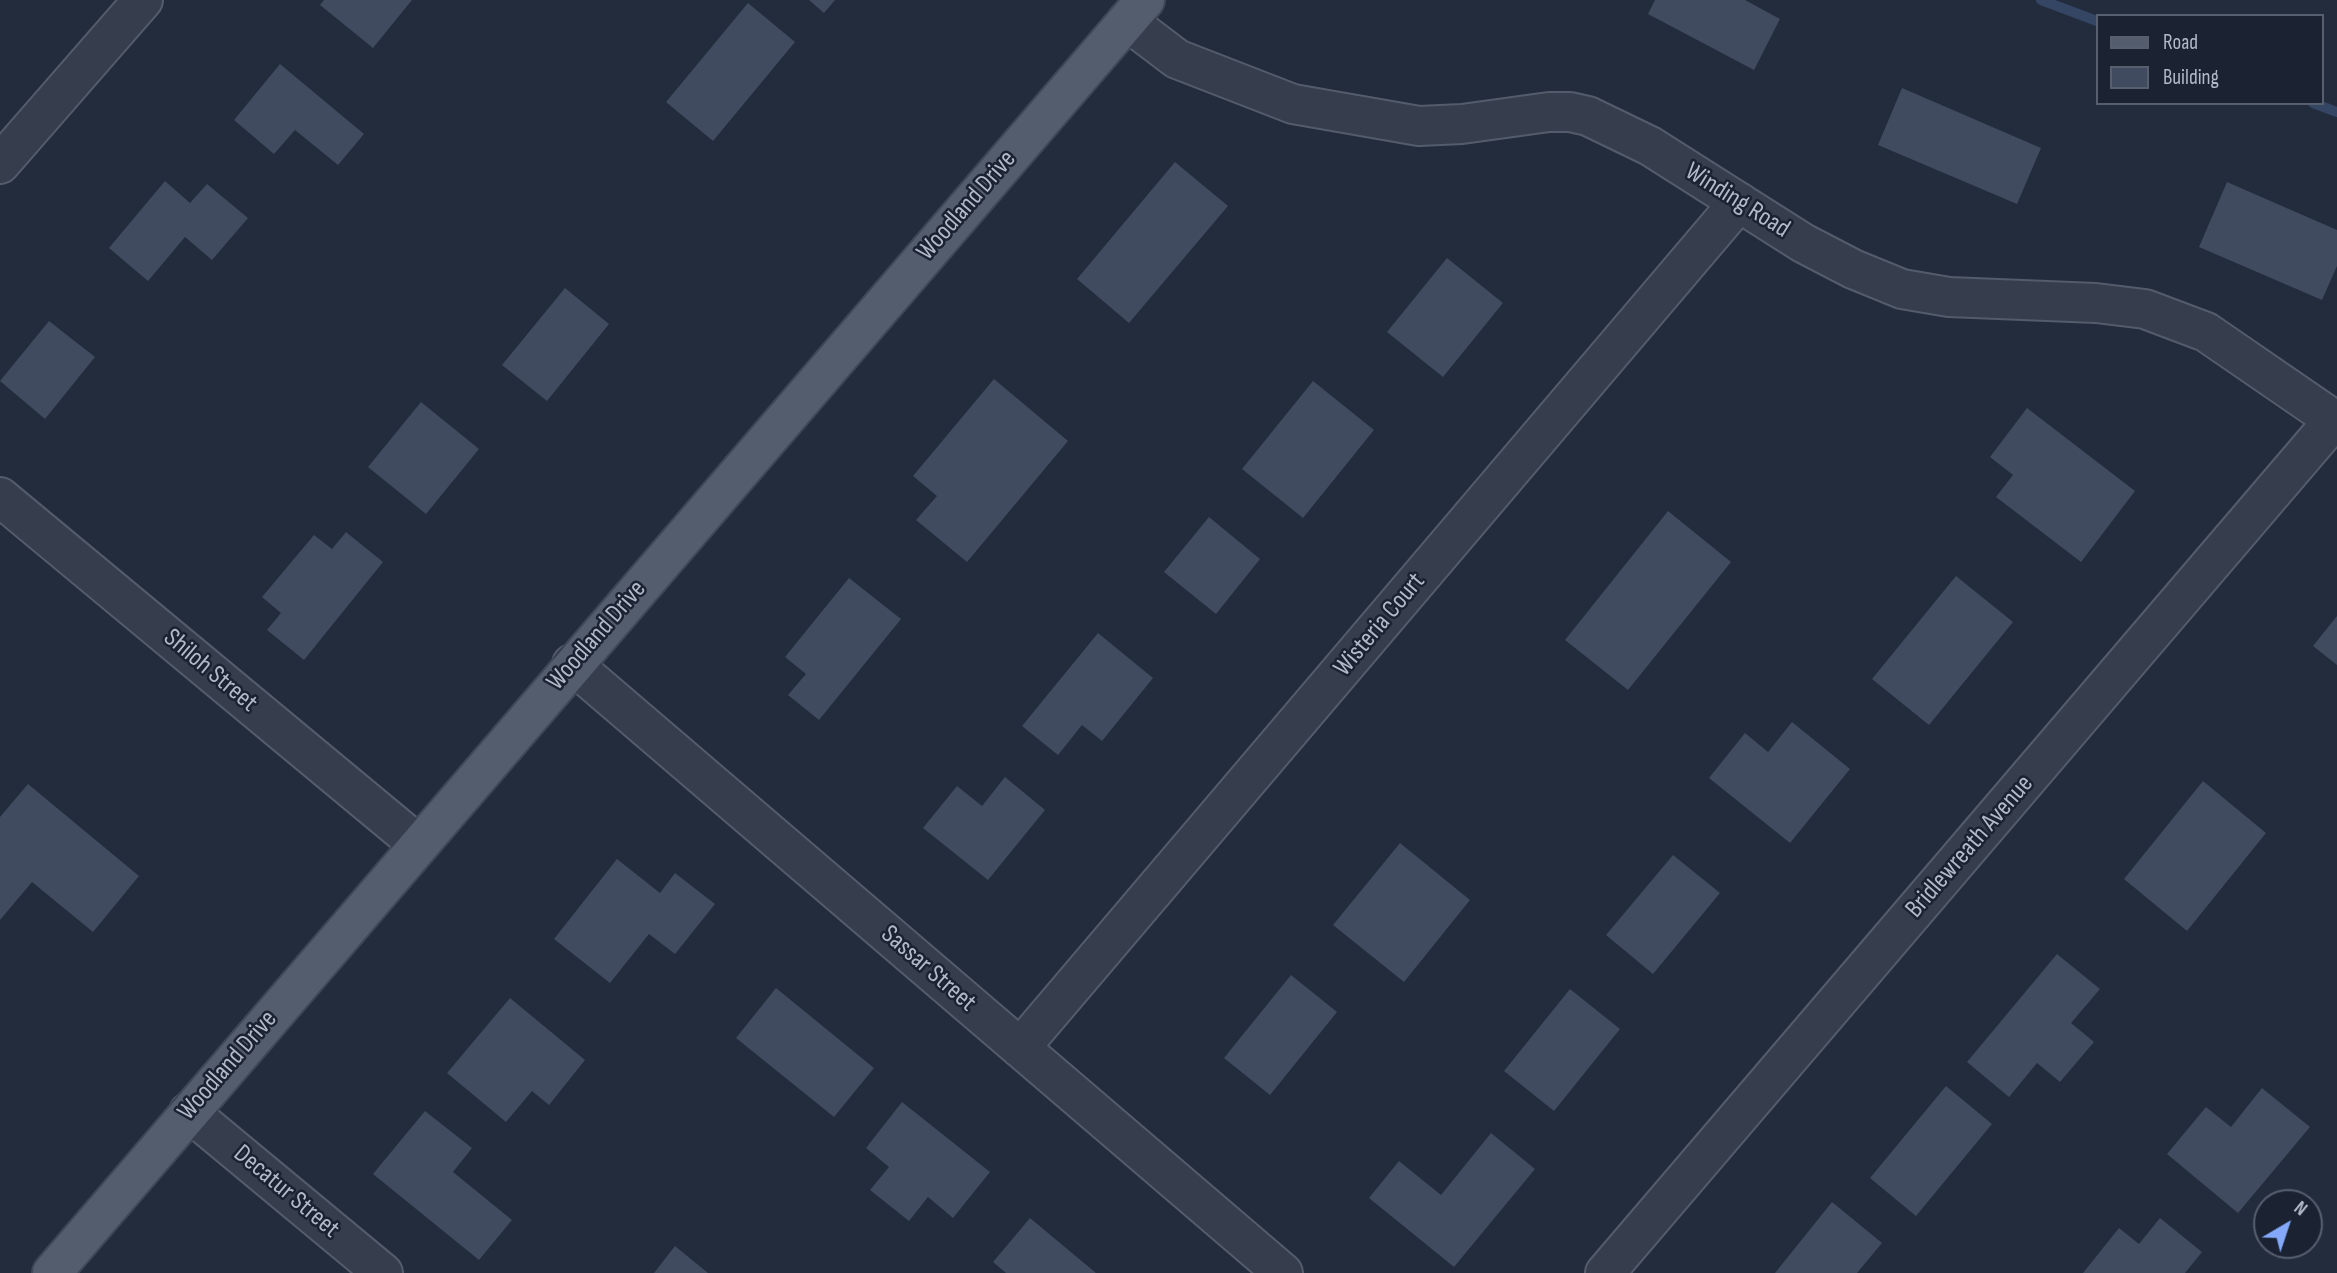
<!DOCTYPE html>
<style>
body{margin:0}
#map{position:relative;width:2337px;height:1273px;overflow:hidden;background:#222c3d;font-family:"Sofia Sans Condensed",sans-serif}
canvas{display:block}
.legend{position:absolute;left:2096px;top:14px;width:228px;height:91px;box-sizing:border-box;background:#1b2332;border:2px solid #575f6e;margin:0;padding:9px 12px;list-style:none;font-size:21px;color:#b2b9c9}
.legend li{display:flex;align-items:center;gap:14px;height:35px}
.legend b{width:35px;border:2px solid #575f6e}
.north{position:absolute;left:2253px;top:1189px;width:70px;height:70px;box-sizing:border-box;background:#1b2332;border:2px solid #575f6e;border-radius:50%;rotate:39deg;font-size:19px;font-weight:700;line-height:28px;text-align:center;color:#b2b9c9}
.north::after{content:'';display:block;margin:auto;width:24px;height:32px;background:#84a9fb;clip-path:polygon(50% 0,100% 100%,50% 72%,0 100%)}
</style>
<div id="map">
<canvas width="2337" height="1273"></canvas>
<ul class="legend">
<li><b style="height:9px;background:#545d6d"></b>Road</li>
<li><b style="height:19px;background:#414b5f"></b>Building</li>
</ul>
<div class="north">N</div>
</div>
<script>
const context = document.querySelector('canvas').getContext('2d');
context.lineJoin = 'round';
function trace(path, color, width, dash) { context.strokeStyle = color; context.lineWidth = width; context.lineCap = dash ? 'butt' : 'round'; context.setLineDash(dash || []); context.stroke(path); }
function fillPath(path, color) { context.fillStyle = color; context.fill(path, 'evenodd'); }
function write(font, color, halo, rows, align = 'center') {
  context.font = font + ' "Sofia Sans Condensed",sans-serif'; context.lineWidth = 5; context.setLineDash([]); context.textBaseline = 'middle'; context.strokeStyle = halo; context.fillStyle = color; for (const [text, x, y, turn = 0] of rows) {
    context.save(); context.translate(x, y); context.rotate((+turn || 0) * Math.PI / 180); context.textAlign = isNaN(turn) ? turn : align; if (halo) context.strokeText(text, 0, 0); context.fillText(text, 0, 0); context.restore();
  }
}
const stream = new Path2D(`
 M2041,0l56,21
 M2313,103l24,9`);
const building = new Path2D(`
 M324,0h88l-39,48 -53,-43z
 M809,0h26l-11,13z
 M1655,0h90l35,19 -26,51 -106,-56z
 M748,3l47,39 -82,99 -47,-39z
 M280,64l84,70 -26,31 -43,-35 -21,24 -40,-34z
 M1902,88l139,60 -24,56 -139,-59z
 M1175,162l53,44 -99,117 -52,-44z
 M165,181l25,22 17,-19 41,34 -36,42 -27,-23 -37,44 -39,-33z
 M2227,182l110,48v36l-15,34 -123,-53z
 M1447,258l56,45 -60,74 -56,-45z
 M565,288l44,36 -62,77 -45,-36z
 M49,321l46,36 -50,62 -45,-38z
 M994,379l74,62 -101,121 -51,-42 21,-24 -24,-20z
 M1313,381l61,49 -71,88 -61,-49z
 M421,402l58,47 -53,65 -58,-47z
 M2027,408l108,83 -54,71 -85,-65 17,-22 -23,-18z
 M1668,511l63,51 -103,128 -63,-50z
 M1209,517l51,42 -44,55 -52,-42z
 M346,532l37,30 -79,98 -37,-30 14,-17 -19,-16 52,-62 18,14z
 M1956,576l57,46 -84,103 -57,-46z
 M849,578l52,41 -82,101 -31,-25 18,-21 -21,-17z
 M2337,616v49l-24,-19z
 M1098,633l55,45 -51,63 -20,-16 -24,30 -36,-29z
 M1792,722l58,47 -60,74 -81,-65 36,-45 23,19z
 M1005,777l40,33 -57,70 -65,-52 34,-42 25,20z
 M2203,781l63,52 -79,98 -63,-52z
 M28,784l111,92 -46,56 -61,-50 -32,38v-103z
 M1400,843l70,57 -66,82 -71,-57z
 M1673,855l47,38 -67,81 -47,-39z
 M617,859l43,34 15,-20 40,31 -40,50 -26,-20 -39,49 -56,-44z
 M2057,954l43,35 -29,34 23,19 -34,40 -23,-19 -28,34 -42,-35z
 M1291,975l46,37 -67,83 -46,-37z
 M776,988l98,80 -40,49 -98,-79z
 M1570,989l50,40 -66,82 -50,-40z
 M510,998l75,62 -36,45 -17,-14 -26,31 -59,-49z
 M1946,1086l46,38 -76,92 -46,-38z
 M2262,1088l48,39 -72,86 -71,-59 39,-47 25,20z
 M902,1102l88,70 -37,46 -25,-21 -19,24 -39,-31 19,-23 -23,-19z
 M425,1111l47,37 -19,24 59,48 -33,40 -106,-86z
 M1491,1133l44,36 -81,98 -85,-69 30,-37 42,34z
 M1832,1202l50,41 -25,30h-82z
 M1030,1218l66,55h-90l-13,-11z
 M2160,1218l42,34 -17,21h-102l36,-45 20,16z
 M675,1246l33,27h-54z`);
const minor = new Path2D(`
 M1127,21l50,38 116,45 126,22 43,-2 87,-12h21l18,4 62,30 153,97 50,26 49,20 47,8 147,6 49,6 61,23 131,90
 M0,164l143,-164
 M0,497l419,348
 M572,664l711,609
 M1020,1048l719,-846
 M189,1112l194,161
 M1605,1273l729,-853`);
const major = new Path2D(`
 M52,1273l1093,-1273`);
const streetNames = [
 ["Winding Road",1737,201,32],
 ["Woodland Drive",967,206,-49],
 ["Wisteria Court",1380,625,-50],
 ["Woodland Drive",597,636,-49],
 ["Shiloh Street",210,671,40],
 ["Bridlewreath Avenue",1970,847,-49],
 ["Sassar Street",928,969,41],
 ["Woodland Drive",228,1066,-49],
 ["Decatur Street",286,1192,40]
];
trace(stream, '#354665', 10);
fillPath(building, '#414b5f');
trace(minor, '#545c6b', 42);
trace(major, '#3f4756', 42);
trace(minor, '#363e4d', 38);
trace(major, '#545d6d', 38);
write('26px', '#b2b9c9', '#1b2332', streetNames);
</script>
